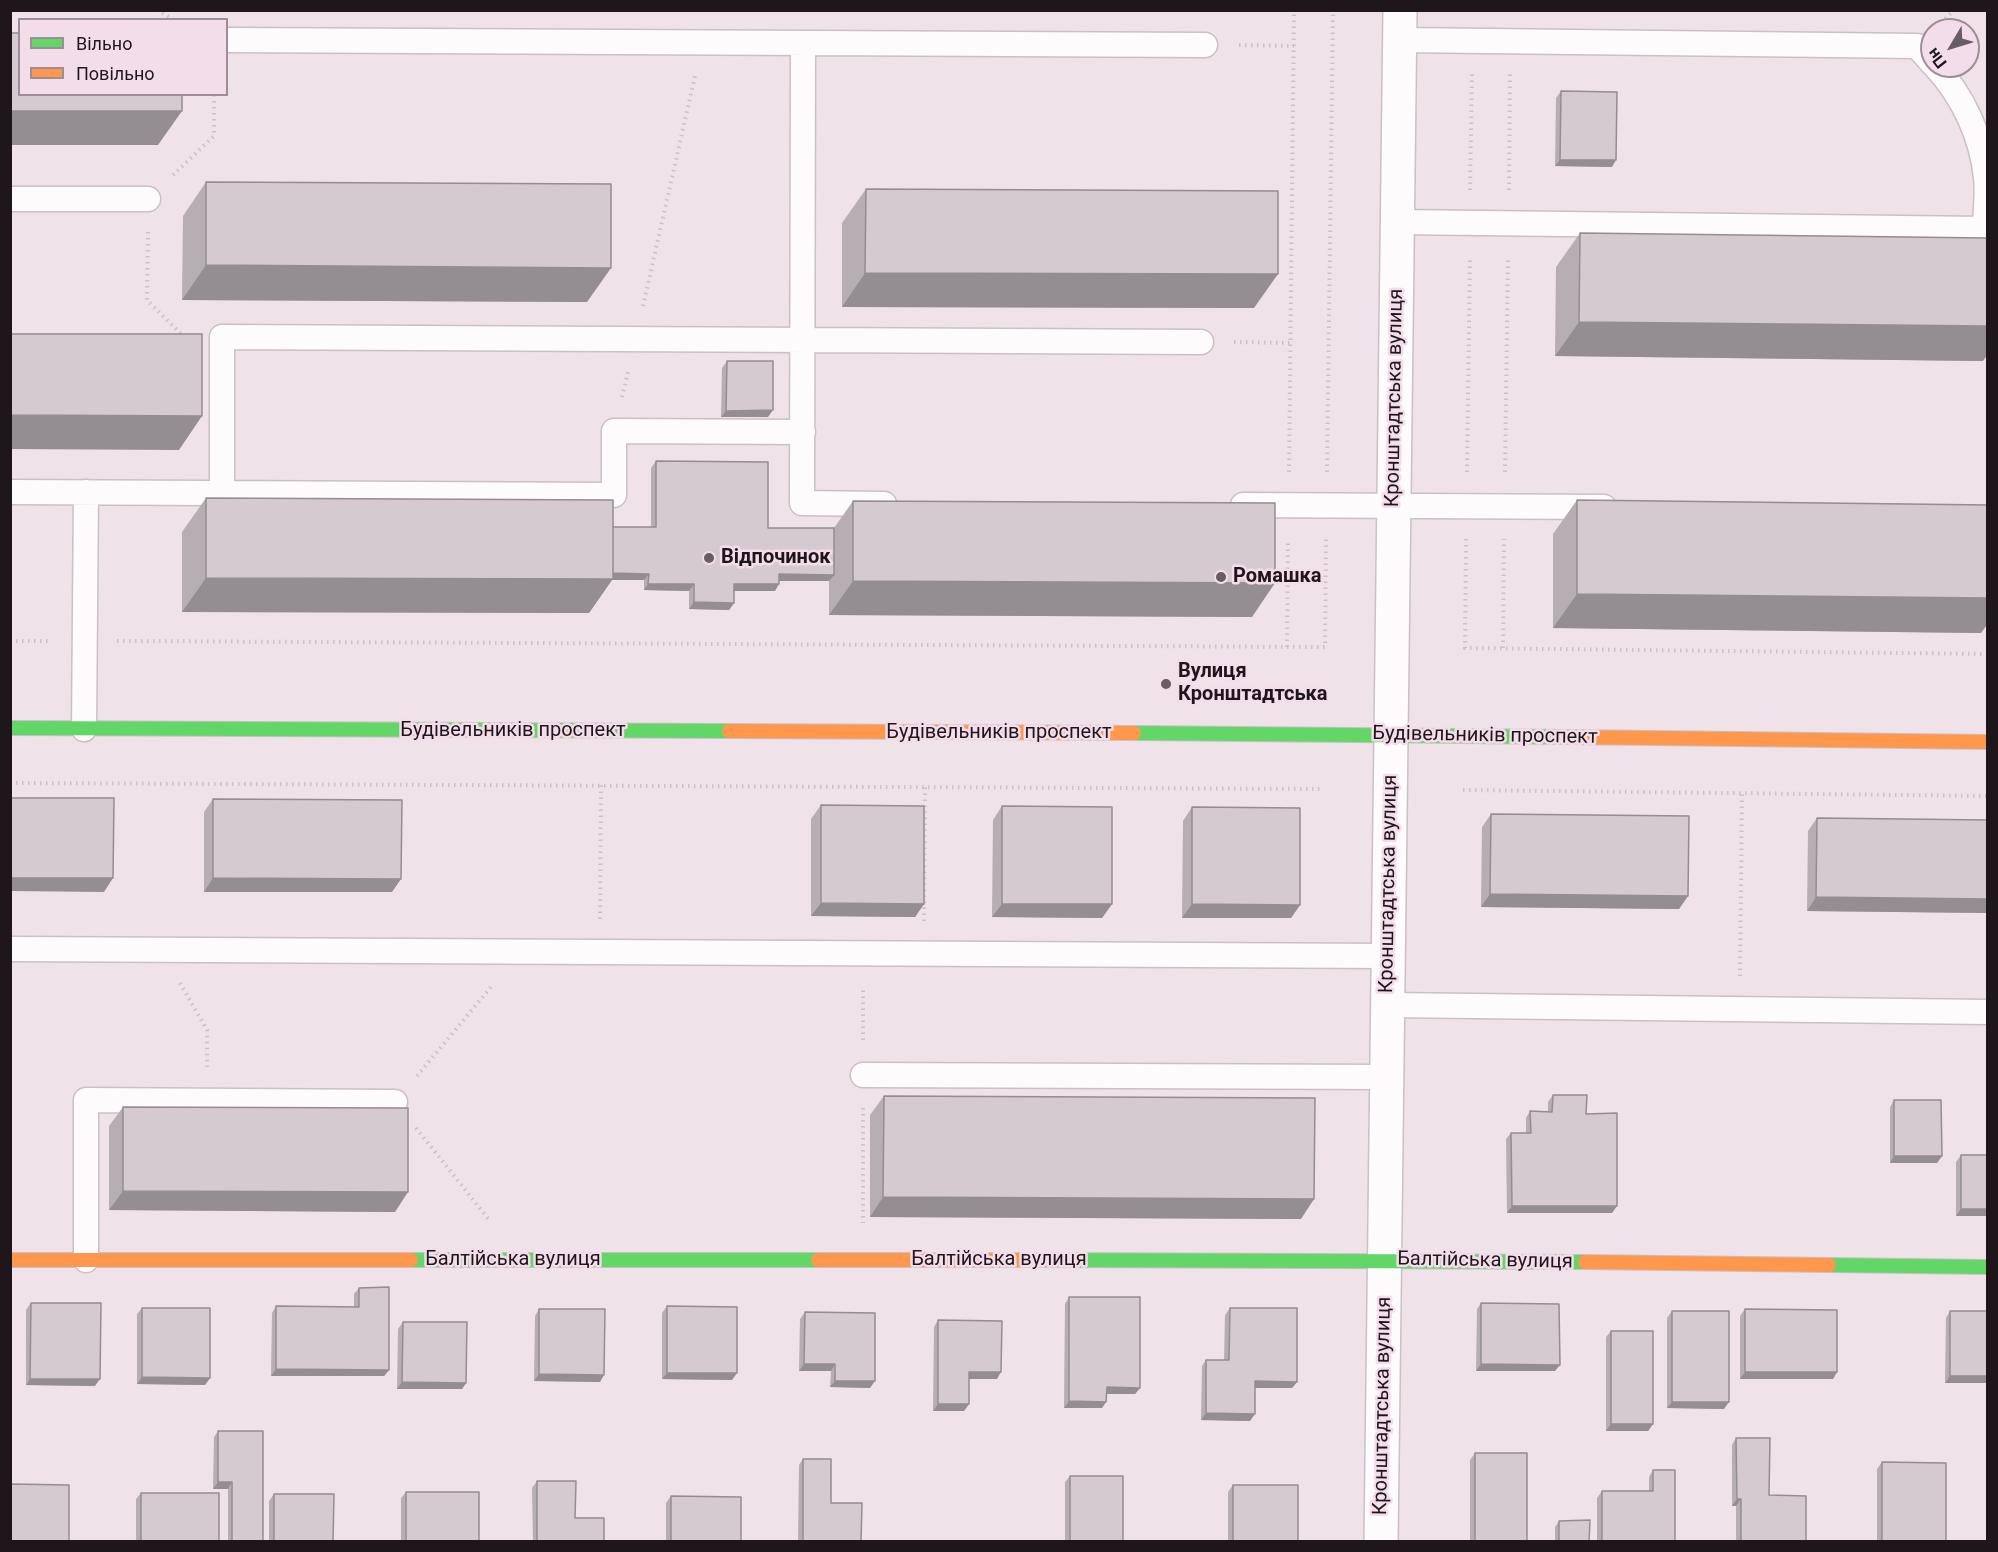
<!DOCTYPE html>
<meta charset="utf-8">
<style>
body{margin:0}
#map{position:relative;width:1998px;height:1552px;overflow:hidden;background:#efe2e9;font-family:Roboto,sans-serif}
canvas{display:block}
.frame{position:absolute;inset:0;border:12px solid #1e161b;pointer-events:none}
.legend{position:absolute;left:18px;top:18px;width:210px;height:78px;box-sizing:border-box;background:#f4ddea;border:2px solid #9e8d97;margin:0;padding:8px 10px;list-style:none;font-size:18px;color:#1e161b}
.legend li{display:flex;align-items:center;gap:12px;height:30px}
.legend b{width:30px;border:2px solid #9e8d97}
.north{position:absolute;left:1920px;top:18px;width:60px;height:60px;box-sizing:border-box;background:#f4ddea;border:2px solid #9e8d97;border-radius:50%;rotate:232deg;font-size:16px;font-weight:700;line-height:24px;text-align:center;color:#1e161b}
.north::after{content:'';display:block;margin:auto;width:21px;height:27px;background:#675d63;clip-path:polygon(50% 0,100% 100%,50% 72%,0 100%)}
</style>
<div id="map">
<canvas width="1998" height="1552"></canvas>
<div class="frame"></div>
<ul class="legend">
<li><b style="height:8px;background:#63d668"></b>Вільно</li>
<li><b style="height:8px;background:#ff974d"></b>Повільно</li>
</ul>
<div class="north">Пн</div>
</div>
<script>
const context = document.querySelector('canvas').getContext('2d');
context.lineJoin = 'round';
function trace(path, color, width, dash) { context.strokeStyle = color; context.lineWidth = width; context.lineCap = dash ? 'butt' : 'round'; context.setLineDash(dash || []); context.stroke(path); }
function fillPath(path, color) { context.fillStyle = color; context.fill(path, 'evenodd'); }
function write(font, color, halo, rows, align = 'center') {
  context.font = font + ' Roboto,sans-serif'; context.lineWidth = 5; context.setLineDash([]); context.textBaseline = 'middle'; context.strokeStyle = halo; context.fillStyle = color; for (const [text, x, y, turn = 0] of rows) {
    context.save(); context.translate(x, y); context.rotate((+turn || 0) * Math.PI / 180); context.textAlign = isNaN(turn) ? turn : align; if (halo) context.strokeText(text, 0, 0); context.fillText(text, 0, 0); context.restore();
  }
}
const path = new Path2D(`
 M157,10l17,10
 M1941,23l13,-13
 M1239,45l55,1
 M173,175l41,-39v-42
 M1470,190l2,-116
 M1509,190l1,-116
 M148,232l-1,68 36,36
 M643,306l52,-230
 M1234,342l57,1
 M622,397l6,-25
 M1289,472l5,-462
 M1327,472l6,-462
 M1467,472l3,-215
 M1505,472l3,-215
 M1466,539l-1,109 523,6
 M10,641h40
 M117,641l1208,6 1,-108
 M1287,647l1,-108
 M1503,648l1,-109
 M10,783l1313,6
 M1463,790l525,6
 M600,919l1,-134
 M924,921l1,-134
 M1740,976l2,-183
 M180,983l27,47v37
 M863,1040v-52
 M417,1076l74,-89
 M863,1108v115
 M416,1128l74,93`);
const lane = new Path2D(`
 M226,40l979,5
 M1400,40l517,6 15,17
 M803,43l-1,460 82,1
 M10,199h138
 M1398,222l587,7c0,-17 3,-35 1,-51 -4,-41 -23,-82 -51,-112
 M10,492l604,3v-64l189,1
 M222,493v-156l979,5
 M1243,505l361,2
 M84,729l2,-237
 M10,949l1378,7
 M1388,1005l600,7
 M863,1075l524,2
 M86,1260v-160l309,2`);
const street = new Path2D(`
 M1381,1542l19,-1532`);
const fast = new Path2D(`
 M10,728l719,3
 M1134,733l434,4
 M411,1260h407
 M1049,1260l536,2
 M1829,1265l159,2`);
const slow = new Path2D(`
 M729,731l405,2
 M1568,737l420,5
 M10,1260h401
 M818,1260h231
 M1585,1262l244,3`);
const wall = new Path2D(`
 M1561,91l51,76 -57,-1 1,-68z
 M206,182l381,120 -405,-2 1,-84z
 M866,189l388,119 -412,-1v-84z
 M1580,233l403,128 -428,-5 1,-89z
 M727,361l41,56h-47l1,-49z
 M656,461l112,67h66l19,-27 399,116 -423,-2v-34h-50l-4,10h-41v12l-5,7 -40,-1v-18l-45,-1v-10h-32l-23,33 -407,-1v-80l24,-34 407,29h38v-59z
 M1577,500l411,5v118l-7,10 -428,-5v-94z
 M213,799l179,93h-188v-80z
 M821,805l103,99 -9,13 -104,-1v-97z
 M1002,806l110,98 -10,14 -110,-1 1,-97z
 M1192,807l108,98 -9,13h-109l1,-97z
 M1491,814l197,82 -9,13 -198,-2 1,-80z
 M1817,818l171,2v93l-181,-2 1,-80z
 M1553,1095l33,19 26,99h-105l-1,-74 5,-6h15v-15l4,-7 18,1v-10z
 M884,1096l417,123 -431,-2v-102z
 M1894,1100l48,56 -5,7h-47v-56z
 M123,1107l272,105 -286,-2v-84z
 M1961,1155h27v61h-32v-54z
 M359,1288l30,82 -5,6h-113l1,-63 4,-7 78,1v-13z
 M1069,1297l71,91 -5,6h-29v8l-4,6h-38l1,-104z
 M31,1303l64,83 -69,-1v-75z
 M1481,1303l74,68h-79l1,-62z
 M667,1306l65,74 -70,-1v-66z
 M142,1308l68,70 -5,7 -68,-1v-70z
 M1230,1308l67,74 -5,6h-37l-5,33 -49,-1 1,-54 4,-6h18l1,-45z
 M539,1309l61,73 -66,-1 1,-65z
 M1745,1309l92,63 -4,7h-93v-63z
 M1672,1311l52,98 -57,-1v-90z
 M1950,1311h38v72h-43l1,-65z
 M805,1312l65,76 -40,-1 1,-16h-32l1,-52z
 M938,1320l59,59h-28v25l-5,7h-31l1,-84z
 M403,1322l63,61 -4,6h-65l1,-60z
 M1611,1331l42,93 -5,7h-42v-94z
 M218,1431l45,111h-35v-53h-15l1,-52z
 M1736,1438l33,57 37,47h-70v-36h-4v-61z
 M1475,1453l52,89h-57v-82z
 M803,1459l28,44 30,39h-63l1,-77z
 M1882,1462l64,80h-69v-73z
 M1653,1470l22,72h-78v-44l5,-7h47v-14z
 M1070,1476l53,66h-58v-60z
 M537,1481l38,37 29,24h-71l-1,-54z
 M1233,1485l65,57h-70v-50z
 M406,1492l73,50h-78v-44z
 M141,1493l78,49h-83v-43z
 M274,1494l59,48h-64v-41z
 M671,1496l70,46h-75v-39z
 M1559,1521l30,21h-34v-15z`);
const shadedWall = new Path2D(`
 M10,111h172l-24,34h-148z
 M1560,160h56l-4,7 -57,-1z
 M206,265l405,3 -24,34 -405,-2z
 M865,273l413,1 -24,34 -412,-1z
 M1579,322l409,4v28l-5,7 -428,-5z
 M773,410l-5,7h-47l5,-6z
 M10,415l192,1 -23,34 -169,-1z
 M594,573l55,1 -5,6h-32l-23,33 -407,-1 24,-34z
 M779,574l55,1 -5,6h-54z
 M853,581l422,2 -23,34 -423,-2z
 M648,584h46l-5,7 -45,-1z
 M734,584h45l-4,7h-46z
 M1577,594l411,4v25l-7,10 -428,-5z
 M694,602l40,1 -5,7 -40,-1z
 M10,878h103l-9,14 -94,-1z
 M213,878l188,1 -9,13h-188z
 M1490,894l198,2 -9,13 -198,-2z
 M1816,897l172,2v14l-181,-2z
 M821,903l103,1 -9,13 -104,-1z
 M1002,904h110l-10,14 -110,-1z
 M1192,904l108,1 -9,13h-109z
 M1894,1156h48l-5,7h-47z
 M123,1191l285,1 -13,20 -286,-2z
 M883,1197l431,2 -13,20 -431,-2z
 M1512,1206h105l-5,7h-105z
 M1961,1209h27v7h-32z
 M804,1364h31l-4,7h-32z
 M1481,1364l79,1 -5,6h-79z
 M276,1369l113,1 -5,6h-113z
 M969,1372h32l-4,7h-33z
 M1745,1372h92l-4,7h-93z
 M667,1373h70l-5,7 -70,-1z
 M539,1374l65,1 -4,7 -66,-1z
 M1950,1376h38v7h-43z
 M142,1377l68,1 -5,7 -68,-1z
 M30,1379h70l-5,7 -69,-1z
 M835,1381h40l-5,7 -40,-1z
 M1255,1381l42,1 -5,6h-41z
 M402,1382l64,1 -4,6h-65z
 M1107,1387l33,1 -5,6h-33z
 M1069,1401l37,1 -4,6h-38z
 M1672,1402h57l-5,7 -57,-1z
 M938,1404h31l-5,7h-31z
 M1206,1413l49,1 -5,7 -49,-1z
 M1611,1424h42l-5,7h-42z
 M218,1482h14l-4,7h-15z
 M1737,1499h4l-5,7h-4z`);
const building = new Path2D(`
 M10,33h10v61h162v17h-172z
 M1561,91l56,1 -1,68h-56z
 M206,182l405,2v84l-405,-3z
 M866,189l412,2v83l-413,-1z
 M1580,233l408,5v88l-409,-4z
 M10,334h192v82l-192,-1z
 M727,361h46v49l-47,1z
 M656,461l112,1v66h66v47l-55,-1v10h-45v19l-40,-1v-18h-46l1,-10 -36,-1v-46h43z
 M206,498l407,2v79l-407,-1z
 M1577,500l411,5v93l-411,-4z
 M853,501l422,2v80l-422,-2z
 M10,798h104l-1,80h-103z
 M213,799l189,1 -1,79 -188,-1z
 M821,805l103,1v98l-103,-1z
 M1002,806l110,1v97h-110z
 M1192,807l108,1v97l-108,-1z
 M1491,814l198,2 -1,80 -198,-2z
 M1817,818l171,2v79l-172,-2z
 M1553,1095h34l-1,19 31,-1v93h-105l-1,-73h20l-1,-22 22,1z
 M884,1096l431,2 -1,101 -431,-2z
 M1894,1100h47l1,56h-48z
 M123,1107l285,1v84l-285,-1z
 M1961,1155h27v54h-27z
 M389,1287v83l-113,-1v-63l83,1v-19z
 M1069,1297h71v91l-33,-1 -1,15 -37,-1z
 M31,1303h70l-1,76h-70z
 M1481,1303l78,1 1,61 -79,-1z
 M667,1306l70,1v66h-70z
 M142,1308h68v70l-68,-1z
 M1230,1308h67v74l-42,-1v33l-49,-1v-53h23z
 M539,1309h66l-1,66 -65,-1z
 M1745,1309l92,1v62h-92z
 M1672,1311h57v91h-57z
 M1950,1311h38v65h-38z
 M805,1312l70,1v68h-40v-17h-31z
 M938,1320l64,1 -1,51h-32v32h-31z
 M403,1322h64l-1,61 -64,-1z
 M1611,1331h42v93h-42z
 M218,1431h45v111h-31v-60h-14z
 M1736,1438h34l-1,57 37,1v46h-65v-43h-4z
 M1475,1453h52v89h-52z
 M803,1459h28v44h31l-1,39h-58z
 M1882,1462l64,1v79h-64z
 M1653,1470h22v72h-73v-51h51z
 M1070,1476h53v66h-53z
 M537,1481h39l-1,37h29v24h-67z
 M10,1484l59,1v57h-59z
 M1233,1485h65v57h-65z
 M406,1492h73v50h-73z
 M141,1493h78v49h-78z
 M274,1494h60l-1,48h-59z
 M671,1496l70,1v45h-70z
 M1590,1520l-1,22h-30v-21z`);
const markers = [
 [709,558,6,"#675d63"],
 [1221,577,6,"#675d63"],
 [1166,684,6,"#675d63"]
];
const streetNames = [
 ["Кронштадтська вулиця",1395,398,-89],
 ["Будівельників проспект",513,731],
 ["Будівельників проспект",999,733],
 ["Будівельників проспект",1485,736,1],
 ["Кронштадтська вулиця",1389,884,-89],
 ["Балтійська вулиця",513,1260],
 ["Балтійська вулиця",999,1260],
 ["Балтійська вулиця",1485,1261,1],
 ["Кронштадтська вулиця",1383,1406,-89]
];
const poiNames = [
 ["Відпочинок",721,558],
 ["Ромашка",1233,577],
 ["Вулиця",1178,672],
 ["Кронштадтська",1178,695]
];
trace(lane, '#cac0c5', 27);
trace(street, '#cac0c5', 36);
trace(fast, '#cac0c5', 16);
trace(slow, '#cac0c5', 16);
trace(path, '#c8c3c6', 4, [1.5, 4.5]);
trace(lane, '#fdfbfc', 24);
trace(street, '#fdfbfc', 33);
trace(fast, '#63d668', 14);
trace(slow, '#ff974d', 14);
fillPath(wall, '#b6aeb2');
fillPath(shadedWall, '#948d91');
fillPath(building, '#d4cacf');
trace(building, '#948d91', 1.5);
for (const [x, y, r, color] of markers) { const dot = new Path2D(); dot.arc(x, y, r, 0, 2 * Math.PI); context.fillStyle = color; context.fill(dot); trace(dot, '#f4ddea', 2); }
write('20px', '#1e161b', '#f4ddea', streetNames);
write('bold 20px', '#1e161b', '#f4ddea', poiNames, 'left');
</script>
